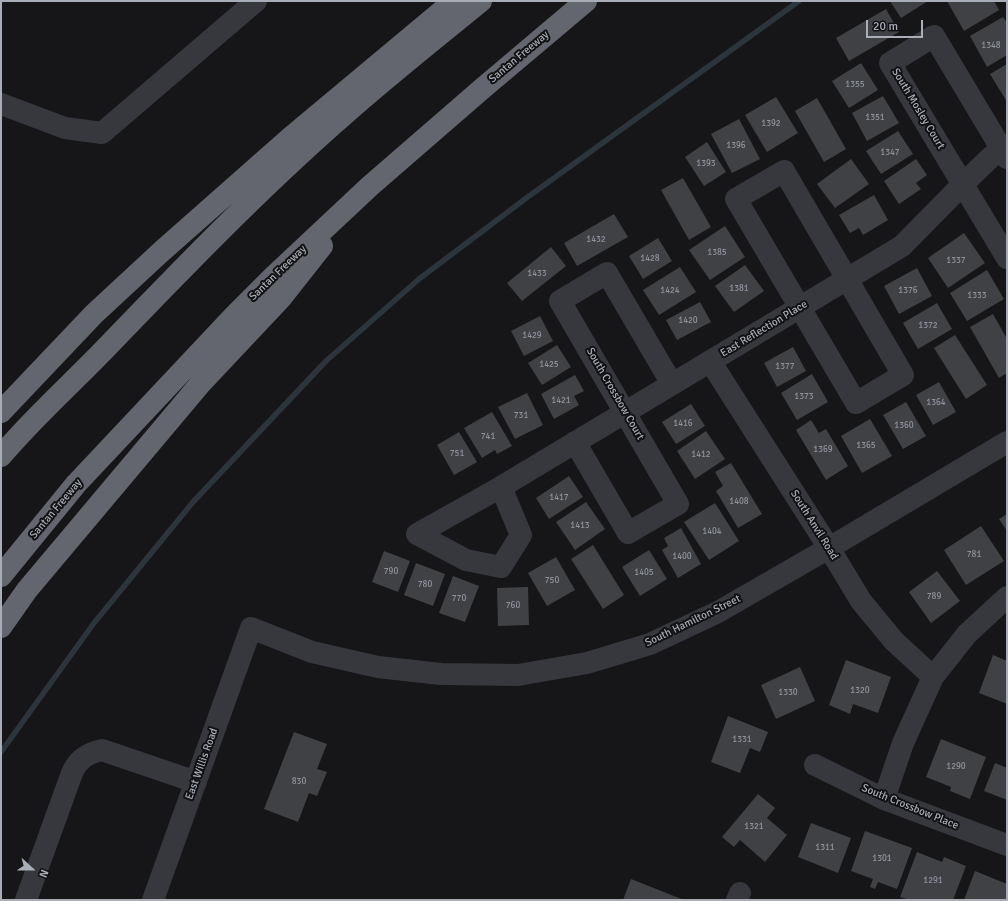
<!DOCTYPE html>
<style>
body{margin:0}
#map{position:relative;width:1008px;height:901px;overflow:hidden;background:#161618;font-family:Signika,sans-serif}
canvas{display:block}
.frame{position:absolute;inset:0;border:2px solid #a8adb8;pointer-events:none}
.north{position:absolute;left:12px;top:849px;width:40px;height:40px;-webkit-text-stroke:3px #111113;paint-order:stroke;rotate:111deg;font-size:11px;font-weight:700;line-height:16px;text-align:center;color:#a8adb8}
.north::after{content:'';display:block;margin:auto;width:14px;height:18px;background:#a8adb8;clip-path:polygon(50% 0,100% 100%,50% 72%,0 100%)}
.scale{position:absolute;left:866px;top:20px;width:57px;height:18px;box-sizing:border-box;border:2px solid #a8adb8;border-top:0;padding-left:5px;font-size:12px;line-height:14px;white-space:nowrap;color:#a8adb8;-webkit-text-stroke:3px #111113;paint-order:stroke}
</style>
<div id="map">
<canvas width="1008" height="901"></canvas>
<div class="frame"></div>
<div class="north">N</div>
<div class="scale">20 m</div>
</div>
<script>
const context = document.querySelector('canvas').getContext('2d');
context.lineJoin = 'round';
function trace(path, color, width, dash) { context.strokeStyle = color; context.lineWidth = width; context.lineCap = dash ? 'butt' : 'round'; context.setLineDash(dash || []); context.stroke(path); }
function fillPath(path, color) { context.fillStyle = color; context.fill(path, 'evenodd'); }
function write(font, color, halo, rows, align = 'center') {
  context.font = font + ' Signika,sans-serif'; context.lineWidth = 4; context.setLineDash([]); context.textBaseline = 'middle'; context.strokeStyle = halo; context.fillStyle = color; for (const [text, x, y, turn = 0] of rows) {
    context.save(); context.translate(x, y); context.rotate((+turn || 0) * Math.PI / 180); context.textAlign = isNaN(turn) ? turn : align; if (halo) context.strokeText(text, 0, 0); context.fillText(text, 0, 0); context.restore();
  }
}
const stream = new Path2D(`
 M1,752l93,-129 99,-121 133,-141 93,-82 106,-80 274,-198`);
const building = new Path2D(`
 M890,1h38l-27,17z
 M947,1h47l5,9 -35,21z
 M886,9l13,23 -50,29 -13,-23z
 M1003,17l4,6v32l-20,12 -17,-31z
 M861,63l17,27 -29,18 -17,-27z
 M1007,64v38l-17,-28z
 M883,96l16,27 -32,18 -15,-28z
 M776,97l22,36 -31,19 -22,-37z
 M817,98l29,51 -22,13 -29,-51z
 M739,119l21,40 -28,14 -21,-39z
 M898,131l15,23 -32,20 -15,-23z
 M707,142l19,30 -22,14 -19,-29z
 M851,159l18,25 -34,24 -18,-24z
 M916,159l11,16 -11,8 5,6 -22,15 -15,-23z
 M683,178l28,49 -22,13 -28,-50z
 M874,195l14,25 -25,15 -4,-7 -9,5 -11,-18z
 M614,214l14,23 -51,29 -13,-23z
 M725,226l20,31 -35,23 -21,-30z
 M964,233l21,30 -37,25 -20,-30z
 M658,238l14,23 -29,18 -14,-23z
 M551,247l15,19 -44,35 -15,-18z
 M745,265l19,26 -30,21 -19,-26z
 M680,267l16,25 -37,23 -16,-25z
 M917,268l15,28 -33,18 -15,-28z
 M987,270l17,29 -37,22 -17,-28z
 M700,302l11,20 -34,18 -11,-20z
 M937,303l15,26 -34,20 -15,-26z
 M993,314l14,25v34l-8,5 -29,-51z
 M540,316l13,25 -29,15 -13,-25z
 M955,335l32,50 -21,14 -32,-51z
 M557,345l14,22 -29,18 -14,-22z
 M793,347l13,24 -29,16 -13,-24z
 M812,374l16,28 -31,18 -16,-27z
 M575,375l9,16 -10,5 5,9 -25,14 -13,-25z
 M939,382l17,30 -23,13 -17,-30z
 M527,393l16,32 -28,14 -17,-32z
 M906,402l20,34 -23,13 -20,-34z
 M691,404l14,22 -29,18 -14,-22z
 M492,412l20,34 -15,8 -2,-4 -13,8 -18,-30z
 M870,419l22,37 -30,17 -21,-37z
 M811,420l8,13 7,-4 22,37 -22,14 -30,-50z
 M706,431l19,28 -30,20 -18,-28z
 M459,432l18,30 -23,13 -17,-30z
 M731,463l31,51 -24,14 -22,-37 7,-5 -8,-14z
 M569,476l14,21 -34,22 -13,-21z
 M586,502l19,27 -30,21 -19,-28z
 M715,503l24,38 -30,19 -25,-38z
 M1007,514v17l-8,-12z
 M981,526l23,35 -38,24 -22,-35z
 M681,528l20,36 -23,14 -16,-28 6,-4 -4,-8z
 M593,545l31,50 -21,14 -32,-50z
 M649,550l18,29 -27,17 -18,-29z
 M384,551l26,10 -12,31 -26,-10z
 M556,557l19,33 -28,16 -19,-33z
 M416,563l29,11 -12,32 -29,-11z
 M937,571l23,30 -29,22 -22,-31z
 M453,576l26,10 -14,36 -26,-9z
 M528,587l1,38 -31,1 -1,-38z
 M993,655l14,6v43l-28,-11z
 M846,660l45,17 -13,36 -25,-9 -3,10 -21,-9z
 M800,667l15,34 -39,18 -15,-34z
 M728,716l40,16 -8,20 -10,-4 -10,25 -29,-11z
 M294,732l33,12 -10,25 10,3 -10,24 -8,-3 -11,29 -34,-13z
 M941,739l45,18 -16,42 -20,-8 1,-4 -25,-10z
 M995,763l12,5v32l-23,-9z
 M758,794l17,14 -8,10 20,17 -22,27 -25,-22 -6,7 -12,-10z
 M811,823l40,15 -13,35 -40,-16z
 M865,831l47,17 -15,41 -19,-7 -3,7 -5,-2 3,-8 -22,-8z
 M917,852l25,10 2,-5 22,9 -13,34h-44l-9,-3z
 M975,871l32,13v16h-43z
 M631,879l53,21h-61z`);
const minor = new Path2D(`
 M1,104l64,24 37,5 154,-132
 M1007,158l-73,-122 -44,27 117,195
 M784,171l119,204 -47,28 -120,-204z
 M710,361l119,187 32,53 33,40 39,36
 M575,442l53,91 50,-29 -118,-203 47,-28 65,111
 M501,487l20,48 -20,32 -35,-7 -49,-26 84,-47 401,-241 61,-62 28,-27 16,-12
 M815,765l69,34 123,46
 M884,799l19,-56 30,-66 34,-43 40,-37
 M26,900l46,-127c6,-14 16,-20 30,-23l94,32
 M153,900l98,-272 61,24 66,15 63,7 77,1 69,-12 63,-19 68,-32 111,-64 178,-106
 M737,900l3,-7`);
const highway = new Path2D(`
 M1,412l93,-98 68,-63 128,-113 164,-137
 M1,456c31,-37 68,-70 102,-105 78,-81 157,-163 242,-237 44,-39 91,-76 136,-113
 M1,576l75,-92 158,-168 39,-39 97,-91 113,-98 103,-87
 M1,627l26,-37 174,-207 80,-85 41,-52`);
const numberNames = [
 ["1348",991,46],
 ["1355",855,85],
 ["1351",875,118],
 ["1392",771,124],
 ["1396",736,146],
 ["1347",890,153],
 ["1393",706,164],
 ["1432",596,240],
 ["1385",717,253],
 ["1428",650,259],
 ["1337",956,261],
 ["1433",537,274],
 ["1381",739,289],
 ["1424",670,291],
 ["1376",908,291],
 ["1333",977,296],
 ["1420",688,321],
 ["1372",928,326],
 ["1429",532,336],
 ["1425",549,365],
 ["1377",785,367],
 ["1373",804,397],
 ["1421",561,401],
 ["1364",936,403],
 ["731",521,416],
 ["1416",683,424],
 ["1360",904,426],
 ["741",488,437],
 ["1365",866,446],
 ["1369",823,450],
 ["751",457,454],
 ["1412",701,455],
 ["1417",559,498],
 ["1408",739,502],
 ["1413",580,526],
 ["1404",712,532],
 ["781",974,555],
 ["1400",682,557],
 ["790",391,572],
 ["1405",644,573],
 ["750",552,581],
 ["780",425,585],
 ["789",934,597],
 ["770",459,599],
 ["760",513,606],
 ["1320",860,691],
 ["1330",788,693],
 ["1331",742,740],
 ["1290",956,767],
 ["830",299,782],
 ["1321",754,827],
 ["1311",825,848],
 ["1301",882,859],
 ["1291",933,881]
];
const streetNames = [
 ["Santan Freeway",519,57,-40],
 ["South Mosley Court",918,109,59],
 ["Santan Freeway",278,273,-44],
 ["East Reflection Place",764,329,-31],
 ["South Crossbow Court",615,394,60],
 ["Santan Freeway",56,509,-50],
 ["South Anvil Road",814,525,58],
 ["South Hamilton Street",693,621,-26],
 ["East Willis Road",202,764,-70],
 ["South Crossbow Place",910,807,22]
];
trace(stream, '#2c353c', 5.5);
fillPath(building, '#404145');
trace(minor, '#37383d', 22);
trace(highway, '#63666e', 22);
write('9px', '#8e929b', null, numberNames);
write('11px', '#a8adb8', '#111113', streetNames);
</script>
